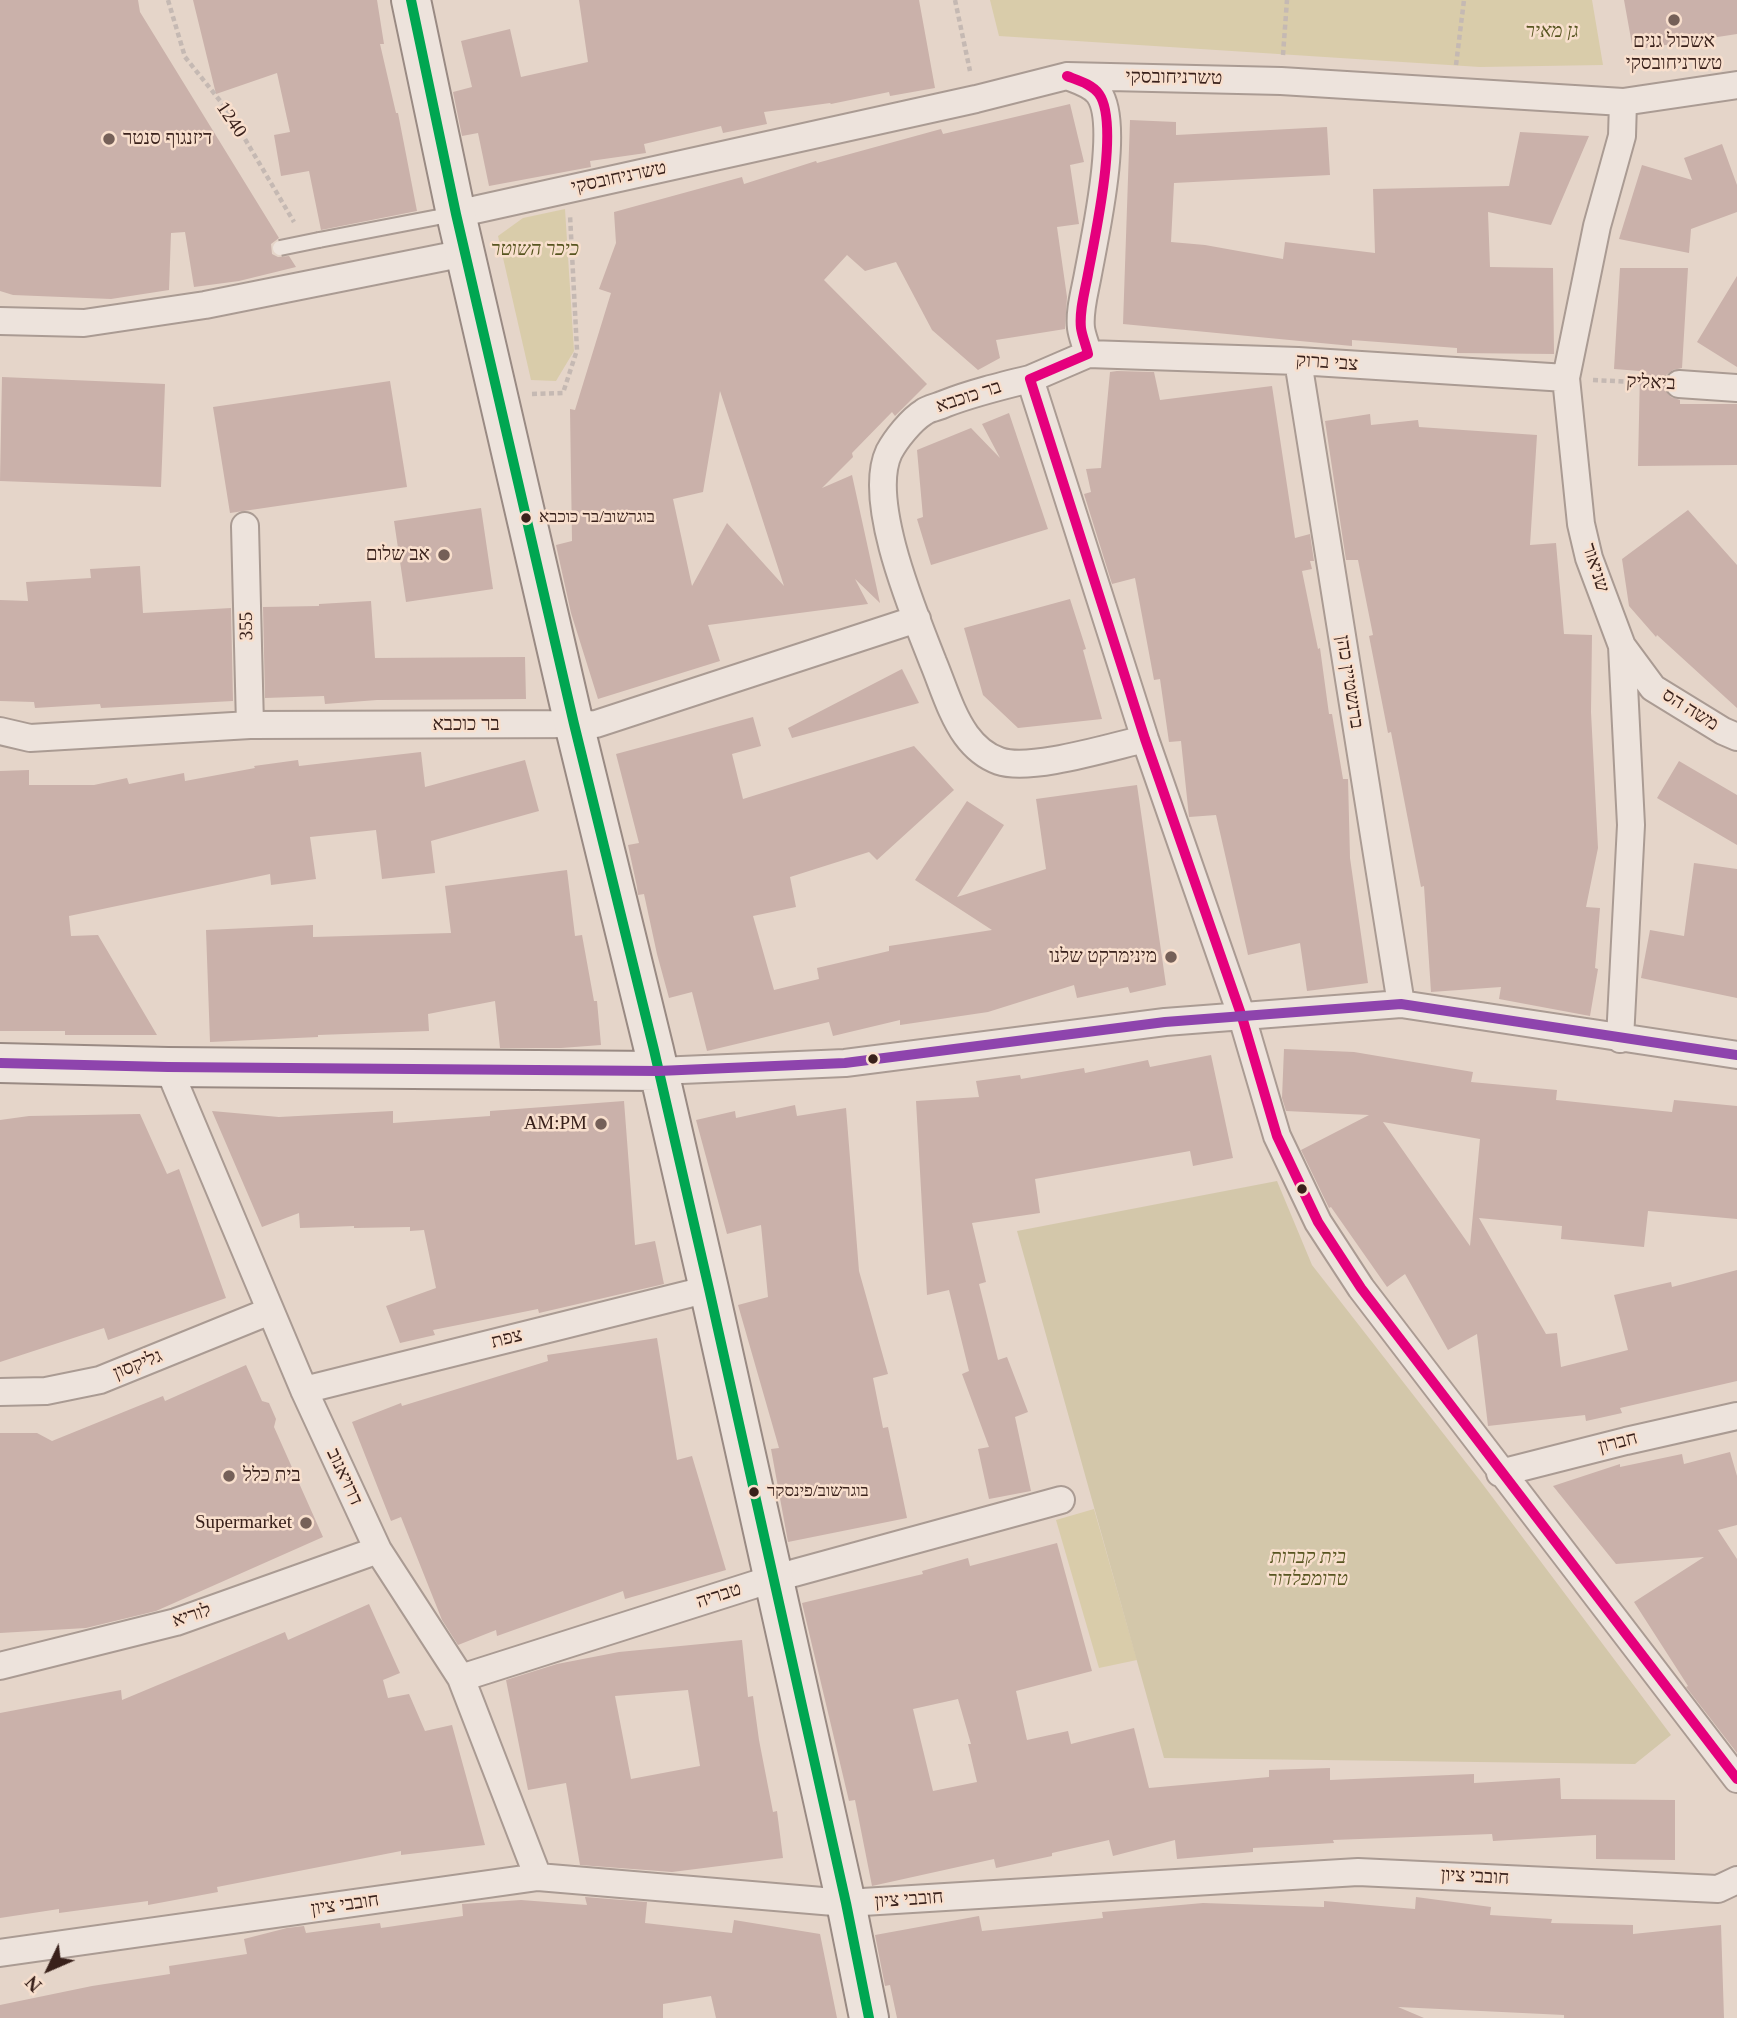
<!DOCTYPE html>
<meta charset="utf-8">
<style>
body{margin:0}
#map{position:relative;width:1737px;height:2018px;overflow:hidden;background:#e5d5c9;font-family:"Times New Roman",serif}
canvas{display:block}
.north{position:absolute;left:14px;top:1934px;width:70px;height:70px;-webkit-text-stroke:5px #f8dfcd;paint-order:stroke;rotate:226deg;font-size:19px;font-weight:700;line-height:28px;text-align:center;color:#39211b}
.north::after{content:'';display:block;margin:auto;width:24px;height:32px;background:#39211b;clip-path:polygon(50% 0,100% 100%,50% 72%,0 100%)}
</style>
<div id="map">
<canvas width="1737" height="2018"></canvas>
<div class="north">N</div>
</div>
<script>
const context = document.querySelector('canvas').getContext('2d');
context.lineJoin = 'round';
function fillPath(path, color) { context.fillStyle = color; context.fill(path, 'evenodd'); }
function trace(path, color, width, dash) { context.strokeStyle = color; context.lineWidth = width; context.lineCap = dash ? 'butt' : 'round'; context.setLineDash(dash || []); context.stroke(path); }
function write(font, color, halo, rows, align = 'center') {
  context.font = font + ' "Times New Roman",Heebo,serif'; context.lineWidth = 5; context.setLineDash([]); context.textBaseline = 'middle'; context.strokeStyle = halo; context.fillStyle = color; for (const [text, x, y, turn = 0] of rows) {
    context.save(); context.translate(x, y); context.rotate((+turn || 0) * Math.PI / 180); context.textAlign = isNaN(turn) ? turn : align; if (halo) context.strokeText(text, 0, 0); context.fillText(text, 0, 0); context.restore();
  }
}
const green = new Path2D(`
 M990,0h602l11,65 -123,2 -481,-31z
 M565,209l9,142 -18,30 -25,-1 -33,-144 25,-18z
 M1094,1509l43,151 -38,8 -43,-148z`);
const cemetery = new Path2D(`
 M1277,1181l35,84 166,213 193,257 -36,29 -471,-6 -147,-527z`);
const building = new Path2D(`
 M0,0h138l2,12 139,226 -8,6 1,10 6,3 11,-1 7,11 -57,14 -45,6 -9,-55 -14,1 -2,57 -58,9 -98,-4 -13,-4z
 M193,0h184l7,44h-4l16,69h2l19,98 -96,19 -12,-59 -28,5 -7,-41 16,-3 -13,-59 -61,21z
 M579,0h340l16,88 -45,8 -1,-4 -58,12 -1,-1 -66,9 3,12 -44,9 -2,-7 -77,18 2,9 -56,8 1,6 -102,19 -11,-53 -16,3 -9,-44 19,-5 -11,-46 49,-12 11,48 67,-15z
 M1624,0h113v34l-104,16z
 M1070,104l14,58 -14,3 9,59 -22,3 10,70 -2,32 -69,11 4,18 -22,12 -46,-40 -36,-68 -31,9 -18,-16 -23,25 103,104 -32,32 -3,-4 -40,41 1,4 -31,31 30,-13 28,128 -25,-24 13,25 -160,21 12,36 -122,38 -27,-86 -15,-68 16,-4 -2,-132 5,1 36,-117 -12,-4 17,-46 -2,-31 128,-35 2,7 72,-23 1,2 124,-34 2,5zM720,391l30,90 34,105 -57,-63 -35,63 -19,-87 30,-7z
 M1130,120l46,2v13l151,-8 3,48 -156,8 -3,59 34,3 78,14 2,-17 90,11 -2,-64 136,-3 11,-54 69,4 -38,89 -63,-13 2,55 63,1 1,86 -97,-1v-5l-105,-8v6l-229,-22z
 M1722,144l15,41v27l-46,17 -2,24 -70,-14 23,-74 50,15 -8,-22z
 M1620,268h68l-6,100 -9,2 -7,5 -3,7 2,8 6,7 9,3v4h57v61l-99,1 2,-95 -26,-2z
 M1737,276v91l-40,-25z
 M1117,371l37,1 6,28 112,-14 23,152 15,-4 4,27h-4l2,8 -10,2 16,78 2,-1 9,66h3l11,65h5l2,79 18,125 -61,8 -7,-48 -52,12 -32,-140 -27,2 -8,-76 -12,1 -9,-63 -6,1 -19,-102 -23,6 -28,-90 7,-2 -5,-23 15,-1 9,-96z
 M2,377l163,7 -4,103 -161,-6z
 M390,381l17,106 -177,26 -17,-106z
 M1009,413l39,116 -117,36 -14,-46 6,-2 -6,-67 54,-22 29,30 -18,-34z
 M1370,414l1,11 47,-5 1,7 118,8 -7,110 26,-2 8,91 28,1 -1,77 7,136 -12,59 14,1 -5,60 3,1 -8,47 -91,-17 2,-12 -70,5 -7,-106 -3,1 -30,-155 -3,1 -19,-97 4,-1 -15,-75h-12l-21,-139z
 M481,508l12,81 -87,13 -12,-81z
 M1688,510l49,55v143l-80,-73 -1,2 -27,-31 -7,-47z
 M140,566l3,47 88,-5 2,93 -132,7 -1,-4 -65,4 -1,-6 -34,-1v-101l28,1 -2,-19 65,-4 -1,-9z
 M1070,599l16,50 -3,1 19,69 -84,9 -35,-33 -19,-67z
 M371,601l4,57 150,-1 1,42 -149,1 -52,4 -1,-8 -59,2 -2,-91 56,-1v-2z
 M902,669l17,34 -127,35 -4,-10z
 M753,717l8,29 -29,8 11,45 171,-53 40,44 -77,70 -8,-8 -79,25 6,30 -43,9 21,74 45,-11 -2,-11 72,-17v-5l103,-16 -77,-50 52,-79 37,24 -47,72 89,-28 -10,-70 101,-14 29,200 -36,8 -2,-6 -51,11 -3,-13 -86,27 -88,13v-5l-67,16 -4,-14 -122,29 -15,-59 -23,6 -12,-44 -13,-60 -6,1 -1,-8 -9,-42 11,-2 -23,-89z
 M421,752l4,35 100,-27 14,51 -108,30 4,32 -53,6 -6,-49 -66,7 6,42 -45,6 -1,-11 -201,42 2,20 27,-1 59,100h-92v-4h-65v-260l29,-1v15h65l33,-7 2,6 55,-11 1,8 70,-13 -1,-2 44,-6 1,6z
 M1679,761l58,34v50l-80,-47z
 M1694,863l43,6v129l-96,-20 9,-48 34,6z
 M567,870l8,66 7,-1 12,66h3l4,44 -40,3h-61l-5,-47 -67,13 1,17 -111,4v2l-108,5 -4,-112 107,-5v12l138,-4 -6,-47z
 M1284,1049l70,3 119,20 -2,10 86,8 -1,10 116,12 2,-12 63,6v113l-89,-8 -4,36 -83,-8 1,-13 -83,-8 67,116 11,-1 4,34 67,-17 -14,-55 57,-13 1,5 65,-17v111l-117,27 2,5 -36,8 -1,-6 -97,11 -11,-92 -29,16 -43,-76 -18,13 -56,-80 -2,1 -28,-58 68,-35 -83,-4 -4,-13zM1383,1122l97,17 -10,107z
 M1211,1055l22,103 -40,8 -3,-15 -155,28 5,34 -68,10 14,59 -7,2 19,76 9,-3 21,55 -13,5 16,74 -42,8 -11,-50 11,-2 -27,-73 7,-3 -20,-81 -22,5 -11,-194 63,-4 -3,-16 44,-6 1,4 63,-11 1,5 63,-13 2,7z
 M624,1101l11,144 20,-4 9,43 -125,29 -1,-4 -105,21 2,5 -35,8 -14,-37 50,-18 -12,-58 -14,1v-4l-56,1v-2l-54,2 -1,-15 -37,14 -50,-116 67,6 114,-6v12l97,-7v-5z
 M795,1105l2,11 49,-8 13,163 29,103 -15,4 10,50 5,-1 19,91 -119,24 -17,-93 8,-1 -41,-143 30,-8 -7,-72 -34,9 -31,-114 39,-9 1,7z
 M140,1114l27,60 12,-5 47,129 -118,42 -4,-12 -104,34v-242l29,-4z
 M657,1338l20,122 15,-4 34,114 -101,29 -2,-8 -126,45 -1,-6 -38,15 -16,-25 -41,-103 -10,4 -39,-99 49,-19 1,3 146,-45 -1,-6z
 M246,1365l16,36 7,2 7,16 -2,8 49,110 -167,74 -70,17 -86,5v-200h37l15,8 111,-45 2,5z
 M1730,1452l7,24v49l-19,5 19,29v194l-51,-66 2,-1 -54,-84 70,-45 -88,7 -63,-78 67,-22v3l62,-13 2,10z
 M1057,1543l35,128 -76,20 11,49 41,-9 3,13 63,-16 15,60 120,-11v-7l61,-2v12l144,-6v9l86,-5 1,21 114,1v60l-79,-1v-24l-103,6 -1,-7 -159,6 1,3 -81,5v4l-76,7 -2,-19 -62,16 -4,-16 -57,13v3l-56,12 -2,-9 -122,27 -17,-86 -6,1 -47,-198 121,-29 -1,-3 46,-13 2,8zM958,1699l13,45h-3l9,38 -44,9 -20,-82z
 M369,1604l31,69 -17,7 5,18 21,-4 16,37 27,-6 33,120 -84,10v-4l-184,36 1,5 -70,13v-4l-89,12v-4l-59,9v-205l121,-23 1,10 163,-68 3,8z
 M742,1640l6,57 5,-1 6,44 14,72 4,-1 6,47 -111,14 -92,-7 -14,-82 -38,7 -22,-110 51,-16 62,-12zM688,1690l12,76 -69,13 -16,-83z
 M585,1897l62,5 -2,21 87,10 2,-13 86,14 17,84h-121l-5,-22 -48,8v14h-663v-13l92,-19 78,-12 -1,-8 78,-12 -3,-15 43,-11 17,-2 2,7 74,-10 1,5 82,-12 -1,-12 59,-4 66,5z
 M1416,1897l75,10 -1,8 62,4 -1,4 82,2v9l88,-9 3,93h-160v-3l-166,-8 26,11h-527l-7,-33 -5,1 -10,-51 104,-19 3,15 121,-13 -1,-6 101,-9 121,4v-6l91,8z`);
const path = new Path2D(`
 M168,0l17,57 44,55 65,110
 M955,0l15,71
 M1283,55l4,-55
 M1456,65l8,-65
 M1593,380l61,3
 M532,394l31,-1 14,-43 -7,-135`);
const lane = new Path2D(`
 M319,240l135,-26`);
const street = new Path2D(`
 M1067,76c10,4 25,8 32,18 21,30 -4,142 -11,180 -3,17 -9,37 -7,54 1,8 5,17 7,26l-58,25 115,360 97,278 35,119 41,86 43,66 376,491
 M456,214l520,-115 91,-23 214,5 342,21 114,-17
 M0,321l84,2 121,-18 260,-52
 M1088,354l210,7 268,17
 M1298,361l103,643
 M1030,379c-29,7 -58,14 -86,25 -6,3 -15,4 -20,8 -13,8 -28,27 -35,40 -23,49 25,161 44,210 10,24 18,52 33,73 8,11 19,21 33,26 31,11 111,-14 146,-22
 M1679,384l58,4
 M245,526l5,199
 M1622,646l31,42 70,43 14,6
 M0,731l30,7 220,-13 346,-1 321,-105
 M1620,1039l11,-214 -9,-179 -33,-88 -8,-34 -15,-146 31,-152 25,-90 1,-34
 M168,1067l136,323 74,160 83,128 77,199
 M658,1071l187,-8 320,-41 236,-18 336,51
 M304,1390l405,-101
 M0,1392l46,-1 54,-11 170,-69
 M1500,1473l126,-32 111,-25
 M0,1666l176,-44 202,-72
 M461,1678l311,-99 289,-79
 M0,1953l538,-76 308,26 512,-31 360,17 19,-9`);
const secondary = new Path2D(`
 M411,0l45,214 118,510 80,326 55,239 137,614 23,115
 M0,1063l168,4 490,4`);
const laneBridge = new Path2D(`
 M280,248l39,-8`);
const bus1 = new Path2D(`
 M411,0l45,214 118,510 80,326 55,239 137,614 23,115`);
const bus2 = new Path2D(`
 M1067,76c10,4 25,8 32,18 21,30 -4,142 -11,180 -3,17 -9,37 -7,54 1,8 5,17 7,26l-58,25 115,360 97,278 35,119 41,86 43,66 376,491`);
const bus3 = new Path2D(`
 M0,1063l168,4 490,4 187,-8 320,-41 236,-18 336,51`);
const markers = [
 [1674,20,7,"#756058"],
 [109,139,7,"#756058"],
 [526,518,6,"#39211b"],
 [444,555,7,"#756058"],
 [1171,957,7,"#756058"],
 [873,1059,6,"#39211b"],
 [601,1124,7,"#756058"],
 [1302,1189,6,"#39211b"],
 [229,1476,7,"#756058"],
 [754,1492,6,"#39211b"],
 [306,1523,7,"#756058"]
];
const busNames = [
 ["בוגרשוב/בר כוכבא",539,518],
 ["בוגרשוב/פינסקר",767,1492]
];
const parkNames = [
 ["גן מאיר",1552,32],
 ["כיכר השוטר",535,250],
 ["בית קברות",1308,1558],
 ["טרומפלדור",1308,1580]
];
const poiNames = [
 ["אשכול גנים",1674,42,"center"],
 ["טשרניחובסקי",1674,64,"center"],
 ["דיזנגוף סנטר",123,139,"left"],
 ["אב שלום",430,555],
 ["מינימרקט שלנו",1157,957],
 ["AM:PM",587,1124],
 ["בית כלל",243,1476,"left"],
 ["Supermarket",292,1523]
];
const streetNames = [
 ["טשרניחובסקי",1174,78,1],
 ["1240",231,120,56],
 ["טשרניחובסקי",619,178,-12],
 ["צבי ברוק",1327,363,4],
 ["ביאליק",1651,383,3],
 ["בר כוכבא",969,397,-18],
 ["שניאור",1595,568,72],
 ["355",247,626,-91],
 ["ברנשטיין כהן",1349,682,81],
 ["משה הס",1690,710,32],
 ["בר כוכבא",466,725],
 ["צפת",507,1339,-14],
 ["גליקסון",138,1365,-22],
 ["חברון",1618,1443,-14],
 ["דרויאנוב",344,1477,65],
 ["טבריה",719,1596,-18],
 ["לוריא",192,1616,-18],
 ["חובבי ציון",1475,1877,3],
 ["חובבי ציון",909,1900,-4],
 ["חובבי ציון",345,1905,-8]
];
fillPath(green, '#d9ccaa');
fillPath(cemetery, '#d3c7aa');
fillPath(building, '#cab1aa');
trace(lane, '#aa9b93', 18);
trace(street, '#aa9b93', 30);
trace(secondary, '#998a83', 42);
trace(path, '#c5b9b3', 4.5, [5, 3.5]);
trace(lane, '#ede3dc', 14);
trace(street, '#ede3dc', 26);
trace(secondary, '#ede3dc', 38);
trace(laneBridge, '#aa9b93', 18, []);
trace(laneBridge, '#ede3dc', 14);
trace(bus1, '#00a651', 10);
trace(bus2, '#e5007d', 10);
trace(bus3, '#8e44ad', 10);
for (const [x, y, r, color] of markers) { const dot = new Path2D(); dot.arc(x, y, r, 0, 2 * Math.PI); context.fillStyle = color; context.fill(dot); trace(dot, '#f8dfcd', 2.5); }
write('17px', '#39211b', '#f8dfcd', busNames, 'left');
write('italic 19px', '#575520', '#f8dfcd', parkNames);
write('19px', '#39211b', '#f8dfcd', poiNames, 'right');
write('19px', '#39211b', '#f8dfcd', streetNames);
</script>
